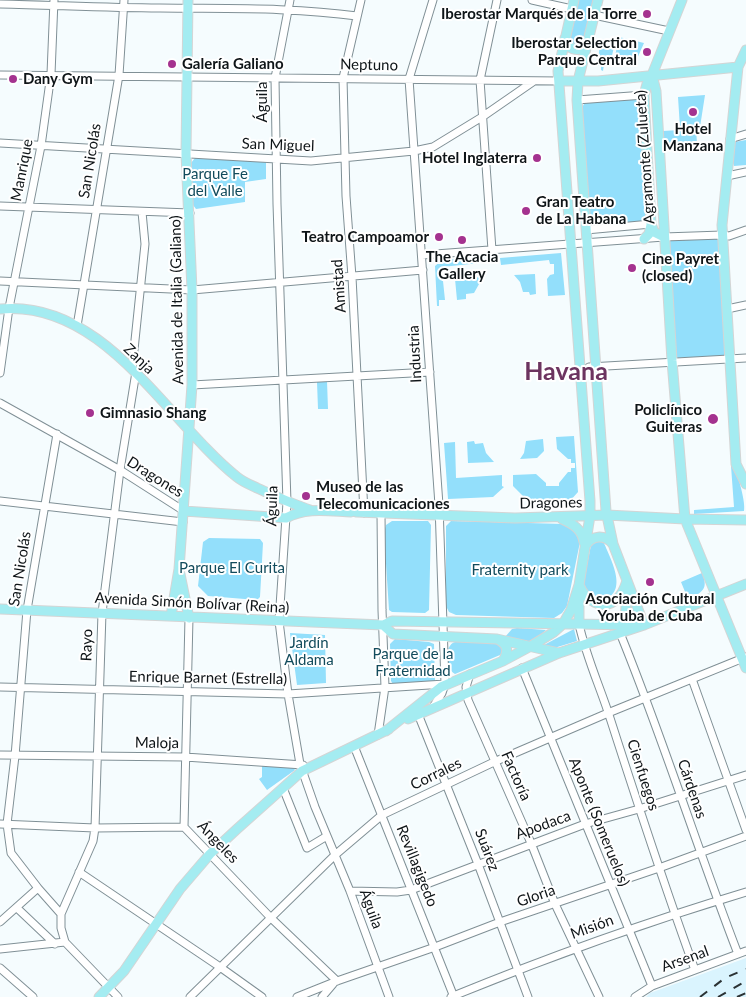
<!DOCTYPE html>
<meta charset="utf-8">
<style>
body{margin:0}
canvas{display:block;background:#f5fcfe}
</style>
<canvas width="746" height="997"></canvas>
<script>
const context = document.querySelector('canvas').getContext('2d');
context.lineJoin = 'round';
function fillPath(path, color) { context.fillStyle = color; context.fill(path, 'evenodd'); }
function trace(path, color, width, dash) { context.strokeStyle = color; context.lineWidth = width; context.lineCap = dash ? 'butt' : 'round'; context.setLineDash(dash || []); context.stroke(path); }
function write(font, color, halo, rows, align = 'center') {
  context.font = font + ' Lato,sans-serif'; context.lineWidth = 4; context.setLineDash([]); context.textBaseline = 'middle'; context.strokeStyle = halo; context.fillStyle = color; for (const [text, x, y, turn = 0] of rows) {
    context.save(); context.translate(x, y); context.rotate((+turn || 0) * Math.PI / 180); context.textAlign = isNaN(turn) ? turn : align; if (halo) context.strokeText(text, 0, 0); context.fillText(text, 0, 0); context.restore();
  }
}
const built = new Path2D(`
 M746,958v39h-100l4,-4z`);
const green = new Path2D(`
 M579,0h15l-11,46h-11l-2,-8z
 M619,37l25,6 -8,18h-5l-2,-4 -5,-1 -2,5h-8z
 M606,44l8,3 -4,17 -6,1 -1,6 -2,-1v-4h-4l3,-21h4z
 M705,95l-5,32 -20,1 -2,-31z
 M634,99l5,3 9,118 -5,3 -48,3 -5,-2 -8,-117 3,-4z
 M696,129l1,14 -33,2 -1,-14z
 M746,140v25l-12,1 -1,-3 2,-21z
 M195,158l71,4v17l-21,3v20l-49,7 -3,-4 -2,-42z
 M720,238l7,118 -53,2 -7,-117z
 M561,253l4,42 -17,1 -1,-17 3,-4 4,-1v-10h-4l-1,-4 -48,5 -1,-7z
 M489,257v5l-47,5 -1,2 1,12h1l2,19h-6v6h-2l-2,-40 7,-6z
 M535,274l1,20 -6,1 -1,-3h-6l-3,-10 -6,-7z
 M483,277l-9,16 -8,1v5l-9,1 -2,-21z
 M327,381l1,28h-10l-1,-27z
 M574,436l4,56 -9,10 -41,-1 -15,-15v-11l23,-1 10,9v3h13v-3l9,-11h3v-4h4v-5h-4v-4h-3l-11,-10 -1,-12z
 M543,439l1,12 -7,7 -17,1 4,-6 2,-12z
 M474,441l1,3 8,-1 3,10 8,9 -26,1 -1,-21z
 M455,442l1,36 46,-3v11l2,1 -11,10 -45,2 -4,-56z
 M731,466h4c3,11 11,36 9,45l-50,3v-4l40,-3z
 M392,521h36l3,4 -2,85 -4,3 -33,-1 -3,-2 -5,-77 2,-8z
 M451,521l114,3 11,7 4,11 -13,64 -5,7 -8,5 -98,-3 -7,-3 -3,-6v-80z
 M209,538l51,1 3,4 -3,54 -3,3 -49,-4 -10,-10 5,-44z
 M593,541h9l2,2c7,17 25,49 -1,57l-12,-2 -8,-13 8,-40z
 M702,573c7,16 0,20 -14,26l-7,-17z
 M512,629l5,-1 29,2 -13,12 -28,-5z
 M574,629l3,12 -26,8 -7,-4z
 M290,633l35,2 1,48 -29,2z
 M395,639l34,3 5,2 1,37 -2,2 -40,1 -2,-3 -1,-37z
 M455,642h41l6,3 1,7 -3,3 -45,19c-10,-5 -11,-29 0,-32z
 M262,765l30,1 3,4 -28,20 -8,-11 3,-2z`);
const minor = new Path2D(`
 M290,0l-15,78 2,126 10,298 -8,119 9,73 12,70 15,43 35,84 39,106
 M361,0l-18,78 3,118 6,81 12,236
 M532,0l40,9
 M0,4c53,1 106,4 160,4 66,1 132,-1 197,8
 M594,15l75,16
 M0,75l559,6
 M577,100l67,-5
 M730,139l16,-5
 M0,143l311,18 103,-10 19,-4 49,-30 52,-36
 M727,176l19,-4
 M0,206l190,7
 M586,230l65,-6
 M492,250l-12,-170 17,-80
 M422,255l242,-18 58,-2 7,1 17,-6
 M0,281l192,9 231,-20
 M727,309l19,-4
 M77,326l42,-251 5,-75
 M589,367l157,-9
 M132,369l13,-125 -3,-32
 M0,373l9,-65 32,-162 10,-72 3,-74
 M192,385l238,-13
 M0,403l120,67 64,41
 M57,434l-30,176 -12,146 -8,68 4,29 27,35 23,26v14l4,14 53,55
 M0,501l183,21
 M189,618l-5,209 87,91 66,63
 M579,624c7,33 22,65 32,97 27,84 54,167 84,249
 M620,633c43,105 77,215 118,321
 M522,668l130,318
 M470,674l-4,13 2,13 63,143 24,61 44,93
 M692,679l54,151
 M0,687l288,7 157,-10
 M433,707l9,-14 3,-9 -6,-179 -30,-426 24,-79
 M418,714l60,150 50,133
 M378,735l7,-48 -3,-77 -1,-96
 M354,746l100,251
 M0,755l185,2 118,8
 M283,788l24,60 20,-12
 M0,824l95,4 89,-1
 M79,872l141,95 42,30
 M350,891l47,1 14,-2 174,-66 54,-15 107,-34
 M17,908l38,36
 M61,914l32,-73 2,-13 7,-215 18,-143 16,-98
 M0,922l38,-34
 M0,949l65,-7
 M0,968l33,29
 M190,997l145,-142 47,-40 112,-53 114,-49 138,-56
 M297,997l40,-16 98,-34 65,-25 159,-54 87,-32
 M322,997l11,-13
 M451,997c97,-40 195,-75 295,-105
 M635,997l17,-11 94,-35`);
const major = new Path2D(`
 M598,0l-20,81 -1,19 29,411 7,33 31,81
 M565,38l3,8c7,5 14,5 19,-2
 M746,50l-8,17 -16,158 14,239 10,20
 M652,75l4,16 16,270 13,158 61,149
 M559,81h39l140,-14
 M664,237l-10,-5 -3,-8 -7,-129 3,-11 5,-9 30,-75
 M644,239l5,-5 2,-9
 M0,309c104,-10 166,111 237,168 6,5 14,8 20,11 18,8 35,16 53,22
 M184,511l102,7c20,-11 42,-7 65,-6
 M356,512l159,6 92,-3 78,4 61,1
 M562,519c11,5 20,10 22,23
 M585,546c7,-11 19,-12 28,-2
 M180,574l9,44
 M579,585c6,15 24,27 38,14 5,-4 8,-12 10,-18
 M0,609l383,16 9,-4 244,4
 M171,616l8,-47 13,-184v-95l-6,-136 2,-154
 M579,624v-29
 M625,624l2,-37
 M383,625l10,9 104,5 62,14
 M497,639c11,5 12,12 6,22
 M408,719l151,-66 85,-28 102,-41
 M386,731l55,-44 62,-26 28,-15 23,-14 9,-8 8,-14 8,-25 11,-69v-15l-32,-430 16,-71
 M99,997l25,-26 56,-82 30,-35 27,-25 65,-58 87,-42`);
const rail = new Path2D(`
 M700,997l25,-19 21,-9
 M718,997l28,-16
 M737,997l9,-4`);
const markers = [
 [647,14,5,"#a4328f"],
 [647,52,5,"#a4328f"],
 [172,64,5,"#a4328f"],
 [13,79,5,"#a4328f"],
 [693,112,5,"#a4328f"],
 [537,158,5,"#a4328f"],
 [526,211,5,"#a4328f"],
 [439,237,5,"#a4328f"],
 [462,240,5,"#a4328f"],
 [632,268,5,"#a4328f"],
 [90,413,5,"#a4328f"],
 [713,419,6,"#a4328f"],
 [306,496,5,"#a4328f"],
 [650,582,5,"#a4328f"]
];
const poiNames = [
 ["Iberostar Marqués de la Torre",637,14,"right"],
 ["Iberostar Selection",637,43,"right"],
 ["Parque Central",637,60,"right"],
 ["Galería Galiano",182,64],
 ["Dany Gym",23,79],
 ["Hotel",693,129,"center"],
 ["Manzana",693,146,"center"],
 ["Hotel Inglaterra",527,158,"right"],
 ["Gran Teatro",536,202],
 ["de La Habana",536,219],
 ["Teatro Campoamor",429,237,"right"],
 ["The Acacia",462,257,"center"],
 ["Gallery",462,274,"center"],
 ["Cine Payret",642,259],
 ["(closed)",642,276],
 ["Policlínico",702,410,"right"],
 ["Guiteras",702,427,"right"],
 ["Gimnasio Shang",100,413],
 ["Museo de las",316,487],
 ["Telecomunicaciones",316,504],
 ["Asociación Cultural",650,599,"center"],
 ["Yoruba de Cuba",650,616,"center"]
];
const streetNames = [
 ["Neptuno",369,65,1],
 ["Águila",262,102,-90],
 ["San Miguel",278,145,2],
 ["Agramonte (Zulueta)",645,157,-94],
 ["San Nicolás",90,161,-81],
 ["Manrique",22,170,-79],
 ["Amistad",339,286,-94],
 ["Avenida de Italia (Galiano)",177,300,-91],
 ["Industria",415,354,-93],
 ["Zanja",139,359,44],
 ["Dragones",155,477,32],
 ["Dragones",551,503,-1],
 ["Águila",272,506,-88],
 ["San Nicolás",20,569,-81],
 ["Avenida Simón Bolívar (Reina)",192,603,3],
 ["Rayo",87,645,-88],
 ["Enrique Barnet (Estrella)",208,678,1],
 ["Maloja",157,743,1],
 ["Corrales",436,774,-26],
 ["Cienfuegos",643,775,72],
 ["Factoría",516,776,66],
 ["Cárdenas",692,789,71],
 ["Aponte (Someruelos)",599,822,68],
 ["Apodaca",543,825,-20],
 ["Ángeles",218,842,46],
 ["Suárez",487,850,69],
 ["Revillagigedo",417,866,68],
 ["Gloria",536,896,-19],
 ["Águila",371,909,70],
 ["Misión",592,927,-20],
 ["Arsenal",685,959,-20]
];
const parkNames = [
 ["Parque Fe",215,174],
 ["del Valle",215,191],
 ["Parque El Curita",232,568],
 ["Fraternity park",520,570],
 ["Jardín",309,643],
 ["Aldama",309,660],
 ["Parque de la",413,654],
 ["Fraternidad",413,671]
];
const townNames = [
 ["Havana",566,372]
];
fillPath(built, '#daf4fe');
fillPath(green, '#93dffb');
trace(minor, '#809096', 9);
trace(major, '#d4d5d5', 11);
trace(minor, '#fff', 7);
trace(major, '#a4ecf1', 9);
trace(rail, '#2b3234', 2, [9, 9]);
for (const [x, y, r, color] of markers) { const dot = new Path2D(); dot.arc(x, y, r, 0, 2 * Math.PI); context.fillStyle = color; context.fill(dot); trace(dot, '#fff', 2); }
write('bold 15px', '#0f1518', '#fff', poiNames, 'left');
write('15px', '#0f1518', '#fff', streetNames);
write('15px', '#124b5c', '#fff', parkNames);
write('bold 25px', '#6c3460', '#fff', townNames);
</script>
